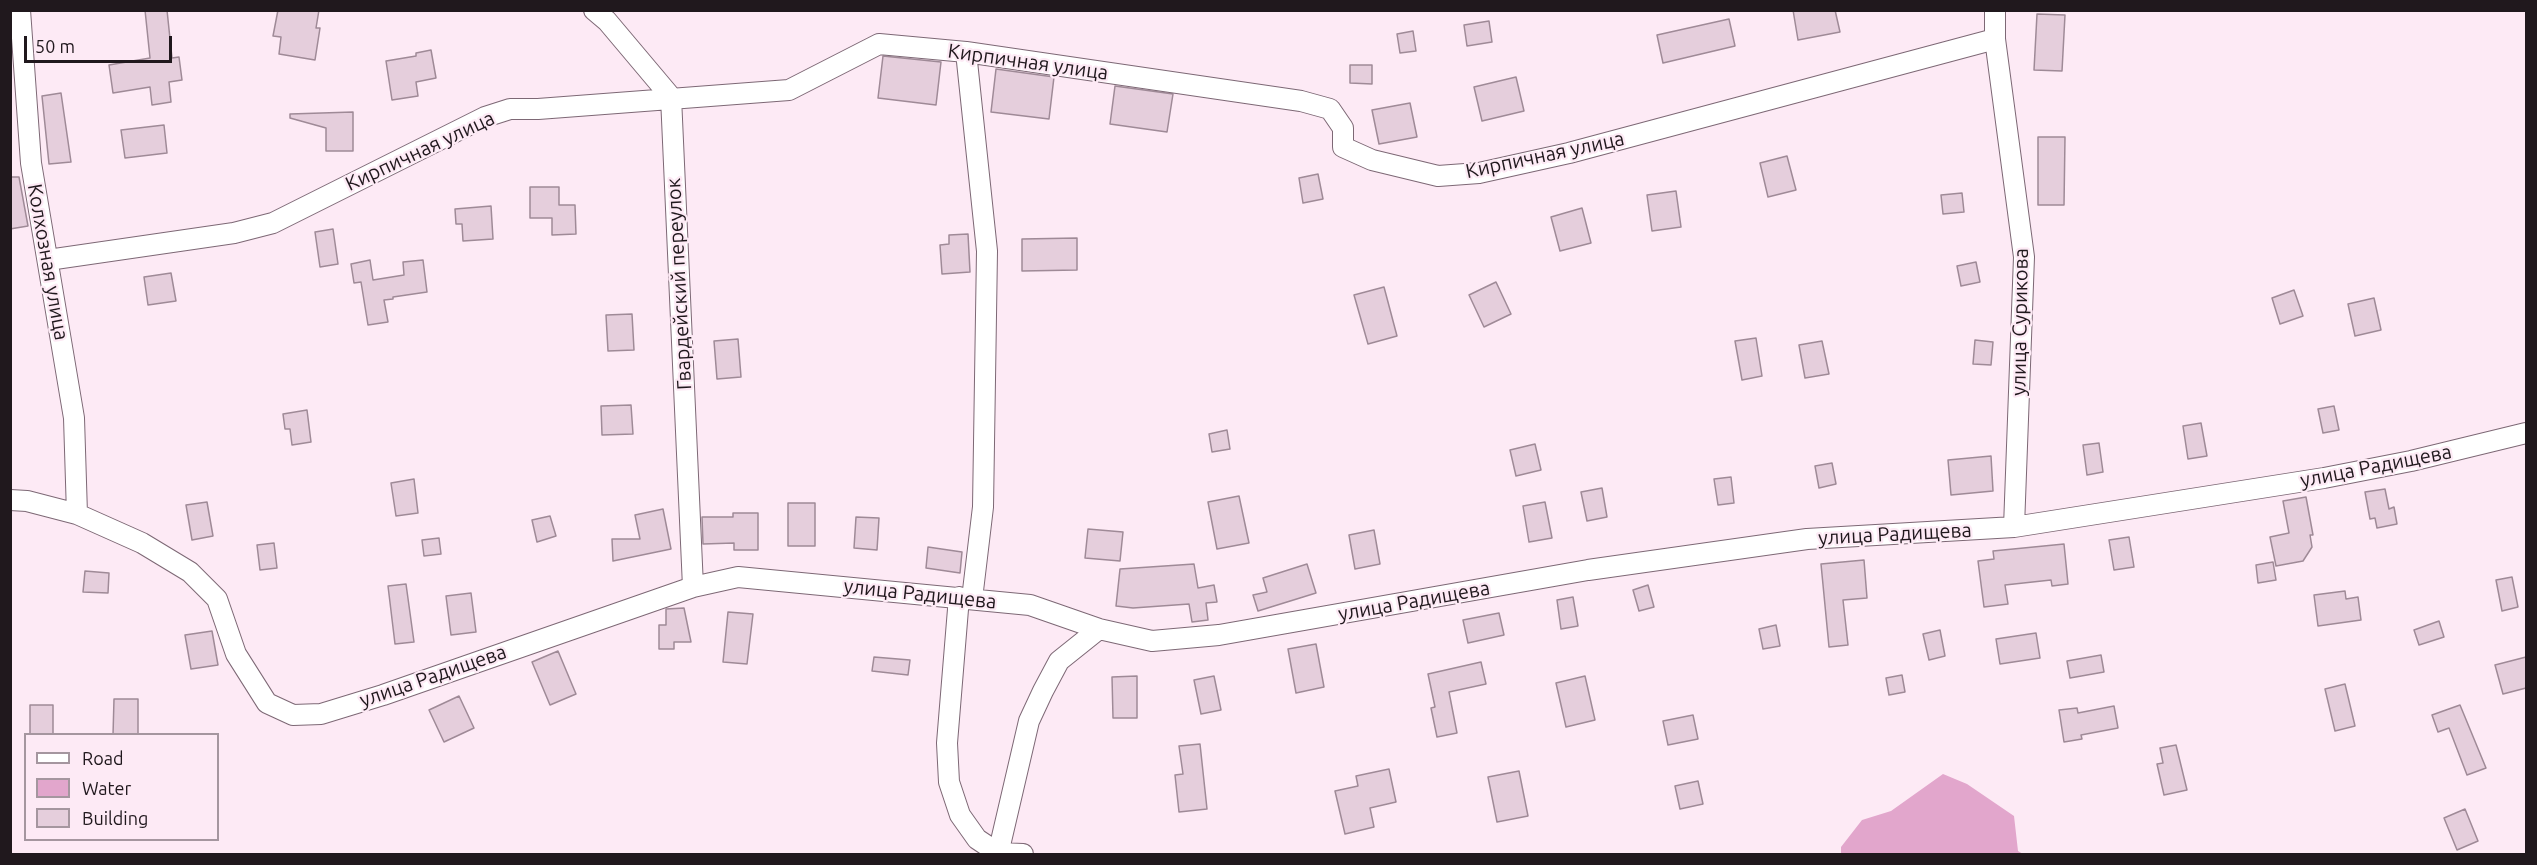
<!DOCTYPE html>
<meta charset="utf-8">
<style>
body{margin:0}
#map{position:relative;width:2537px;height:865px;overflow:hidden;background:#fdeaf5;font-family:Ubuntu,sans-serif}
canvas{display:block}
.frame{position:absolute;inset:0;border:12px solid #20181d;pointer-events:none}
.legend{position:absolute;left:24px;top:733px;width:195px;height:108px;box-sizing:border-box;background:#fdeaf5;border:2px solid #a5969f;margin:0;padding:8px 10px;list-style:none;font-size:18px;color:#20181d}
.legend li{display:flex;align-items:center;gap:12px;height:30px}
.legend b{width:30px;border:2px solid #a5969f}
.scale{position:absolute;left:24px;top:36px;width:148px;height:27px;box-sizing:border-box;border:3px solid #20181d;border-top:0;padding-left:8px;font-size:18px;line-height:21px;white-space:nowrap;color:#20181d;-webkit-text-stroke:4px #fdeaf5;paint-order:stroke}
</style>
<div id="map">
<canvas width="2537" height="865"></canvas>
<div class="frame"></div>
<ul class="legend">
<li><b style="height:8px;background:#fff"></b>Road</li>
<li><b style="height:16px;background:#e2a6cc"></b>Water</li>
<li><b style="height:16px;background:#e5cedc"></b>Building</li>
</ul>
<div class="scale">50 m</div>
</div>
<script>
const context = document.querySelector('canvas').getContext('2d');
context.lineJoin = 'round';
function fillPath(path, color) { context.fillStyle = color; context.fill(path, 'evenodd'); }
function trace(path, color, width, dash) { context.strokeStyle = color; context.lineWidth = width; context.lineCap = dash ? 'butt' : 'round'; context.setLineDash(dash || []); context.stroke(path); }
function write(font, color, halo, rows, align = 'center') {
  context.font = font + ' Ubuntu,sans-serif'; context.lineWidth = 4.5; context.setLineDash([]); context.textBaseline = 'middle'; context.strokeStyle = halo; context.fillStyle = color; for (const [text, x, y, turn = 0] of rows) {
    context.save(); context.translate(x, y); context.rotate((+turn || 0) * Math.PI / 180); context.textAlign = isNaN(turn) ? turn : align; if (halo) context.strokeText(text, 0, 0); context.fillText(text, 0, 0); context.restore();
  }
}
const water = new Path2D(`
 M1943,774l24,10 47,32 4,35 5,3h-182v-7l21,-27 29,-9z`);
const building = new Path2D(`
 M145,10h22l5,48 7,-1 3,23 -13,2 2,20 -19,3 -2,-18 -37,6 -4,-28 41,-7z
 M278,10h41l-3,18h4l-5,32 -36,-6 2,-17 -8,-1z
 M1793,10h42l5,22 -42,8z
 M2037,14l28,1 -3,56 -28,-1z
 M1729,19l6,27 -72,17 -6,-28z
 M1489,21l3,21 -25,4 -3,-21z
 M1413,31l3,20 -16,2 -3,-19z
 M431,50l5,28 -20,4 2,14 -26,4 -6,-39 30,-5v-3z
 M883,56l58,6 -5,43 -58,-7z
 M1350,65h22v19l-22,-1z
 M996,69l58,8 -5,42 -58,-7z
 M1516,77l8,34 -42,10 -8,-34z
 M1115,86l58,8 -6,38 -57,-8z
 M61,93l10,69 -22,2 -7,-68z
 M1410,103l7,34 -38,7 -7,-34z
 M353,112v39h-27v-23l-36,-10v-4z
 M164,125l3,28 -42,5 -4,-28z
 M2038,137h27l-1,68h-26z
 M1787,156l9,34 -28,7 -8,-34z
 M1318,174l5,25 -20,4 -4,-25z
 M10,177h9l9,49 -18,3z
 M530,187h29v18h16l1,29 -24,1v-17h-22z
 M1676,191l5,36 -29,4 -5,-36z
 M1962,193l2,19 -21,2 -2,-19z
 M491,206l2,33 -30,2 -1,-17h-6l-1,-15z
 M1582,208l9,35 -31,8 -9,-34z
 M333,229l5,35 -18,3 -5,-35z
 M968,234l2,38 -28,2 -2,-29 9,-1v-9z
 M1077,238v32l-55,1v-32z
 M370,260l3,20 31,-5 -1,-13 20,-2 4,32 -34,5v2l-9,1 4,22 -20,3 -7,-43 -7,1 -3,-19z
 M1976,262l4,20 -19,4 -4,-20z
 M171,273l5,28 -28,4 -4,-28z
 M1496,282l15,32 -27,13 -15,-32z
 M1384,287l13,49 -29,8 -14,-49z
 M2294,290l9,26 -23,8 -8,-26z
 M2374,298l7,32 -26,6 -7,-32z
 M632,314l2,36 -26,1 -2,-36z
 M1756,338l6,38 -20,4 -7,-39z
 M738,339l3,38 -24,2 -3,-38z
 M1975,340l18,2 -2,23 -18,-1z
 M1822,341l7,33 -24,4 -6,-33z
 M631,405l2,29 -31,1 -1,-29z
 M2334,406l5,24 -16,3 -5,-24z
 M307,410l4,32 -19,3 -2,-16h-5l-2,-15z
 M2201,423l6,33 -19,3 -5,-33z
 M1227,430l3,19 -18,3 -3,-18z
 M2099,443l4,29 -16,3 -4,-30z
 M1535,444l6,26 -25,6 -6,-26z
 M1991,456l2,35 -42,4 -3,-35z
 M1832,463l4,21 -17,4 -4,-22z
 M1731,477l3,26 -16,2 -4,-26z
 M414,479l4,34 -22,3 -5,-33z
 M1602,488l5,29 -20,4 -6,-29z
 M2385,489l4,20 5,-2 3,17 -20,4 -2,-10 -5,1 -5,-27z
 M1239,496l10,47 -32,6 -9,-47z
 M2306,497l7,38h-3l2,12 -9,14 -27,5 -6,-29 19,-4 -6,-32z
 M207,502l6,34 -21,4 -6,-35z
 M1545,502l7,36 -23,4 -6,-36z
 M788,503h27v43h-27z
 M663,509l8,40 -58,12 -1,-22h28l-5,-24z
 M733,513h25v37h-24v-7l-31,1 -1,-27h31z
 M550,516l6,20 -19,6 -5,-22z
 M856,517l23,1 -2,32 -23,-2z
 M1088,529l35,3 -3,29 -35,-3z
 M1374,530l6,34 -25,5 -6,-34z
 M2129,537l5,30 -20,3 -5,-30z
 M439,538l2,16 -17,2 -2,-16z
 M274,543l3,25 -17,2 -3,-25z
 M2064,544l4,40 -16,2 -1,-6 -46,5 3,19 -24,3 -6,-46 16,-2 -1,-8z
 M928,547l34,5 -2,21 -34,-5z
 M1864,560l3,38 -24,2 5,45 -19,2 -8,-83z
 M2273,562l3,18 -18,3 -2,-18z
 M1194,564l4,24 16,-3 3,17 -11,1 2,17 -16,2 -3,-18 -56,4 -17,-2 4,-37z
 M1307,564l9,29 -58,18 -5,-16 14,-3 -4,-14z
 M85,571l24,2 -1,20 -25,-1z
 M2512,577l6,30 -16,4 -6,-31z
 M406,584l8,58 -19,2 -7,-58z
 M1648,585l6,22 -15,4 -6,-21z
 M2345,591l1,8 12,-2 3,23 -43,6 -4,-31z
 M471,593l5,39 -25,3 -5,-39z
 M1573,597l5,29 -17,3 -4,-29z
 M684,608l7,34h-17v7h-15v-24h7v-16z
 M728,612l25,2 -6,50 -24,-2z
 M1499,613l5,22 -36,8 -5,-23z
 M2439,621l5,16 -25,8 -5,-15z
 M1776,625l4,21 -17,3 -4,-20z
 M1940,630l5,26 -16,4 -6,-26z
 M212,631l6,34 -27,4 -6,-34z
 M2036,633l4,25 -40,6 -4,-25z
 M1316,644l8,43 -28,6 -8,-44z
 M558,651l18,43 -26,11 -18,-43z
 M2101,655l3,17 -34,6 -3,-17z
 M874,657l36,3 -2,15 -36,-4z
 M2526,657v31l-23,6 -8,-29z
 M1481,662l5,22 -37,8 8,41 -20,4 -6,-29 4,-1 -7,-33z
 M1902,675l3,17 -16,3 -3,-17z
 M1137,676v42h-24l-1,-41z
 M1214,676l7,34 -20,4 -7,-34z
 M1585,676l10,44 -29,7 -10,-44z
 M2345,684l10,42 -20,5 -10,-42z
 M459,696l15,32 -30,14 -15,-32z
 M114,699h24v36h-25z
 M30,705h23v30h-23z
 M2460,705l26,63 -19,7 -18,-47 -11,4 -6,-17z
 M2114,706l4,22 -37,7 1,4 -18,3 -5,-32 18,-2 1,5z
 M1693,715l5,24 -30,6 -5,-24z
 M1200,744l7,65 -28,3 -4,-37 8,-1 -4,-28z
 M2176,745l11,45 -23,5 -7,-31 6,-1 -3,-15z
 M1389,769l7,33 -26,6 4,19 -29,7 -10,-43 23,-5 -2,-10z
 M1519,771l9,45 -31,6 -9,-45z
 M1698,781l5,23 -23,5 -5,-23z
 M2465,809l13,32 -21,9 -13,-32z`);
const minor = new Path2D(`
 M20,10l11,153 43,255 3,96
 M594,10l13,11 64,76 22,490
 M1995,10v29l29,218 -10,270
 M966,52l21,199 -4,256 -11,92
 M48,260l186,-27 39,-10 212,-106 25,-8h28l251,-19 90,-46 87,8 335,49 29,8 13,19v19l29,13 66,16 41,-3 90,-20 426,-114
 M10,500l17,1 50,13 65,29 48,29 27,27 19,55 31,49 26,12 28,-1 62,-19 310,-108 45,-10 292,28 69,24 53,12 67,-6 369,-65 219,-31 207,-12 310,-49 87,-17 115,-28
 M959,597l-12,146 2,39 11,33 17,24 21,14 25,1
 M998,854l31,-133 14,-30 16,-30 40,-32`);
const streetNames = [
 ["Кирпичная улица",1028,62,8],
 ["Кирпичная улица",420,151,-25],
 ["Кирпичная улица",1545,155,-12],
 ["Колхозная улица",48,262,80],
 ["Гвардейский переулок",679,284,-93],
 ["улица Сурикова",2020,322,-89],
 ["улица Радищева",2376,466,-11],
 ["улица Радищева",1895,534,-3],
 ["улица Радищева",920,594,6],
 ["улица Радищева",1414,601,-10],
 ["улица Радищева",433,676,-19]
];
fillPath(water, '#e2a6cc');
fillPath(building, '#e5cedc');
trace(building, '#9f8a97', 1.5);
trace(minor, '#7d6875', 22);
trace(minor, '#fff', 20);
write('20px', '#20181d', '#fdeaf5', streetNames);
</script>
